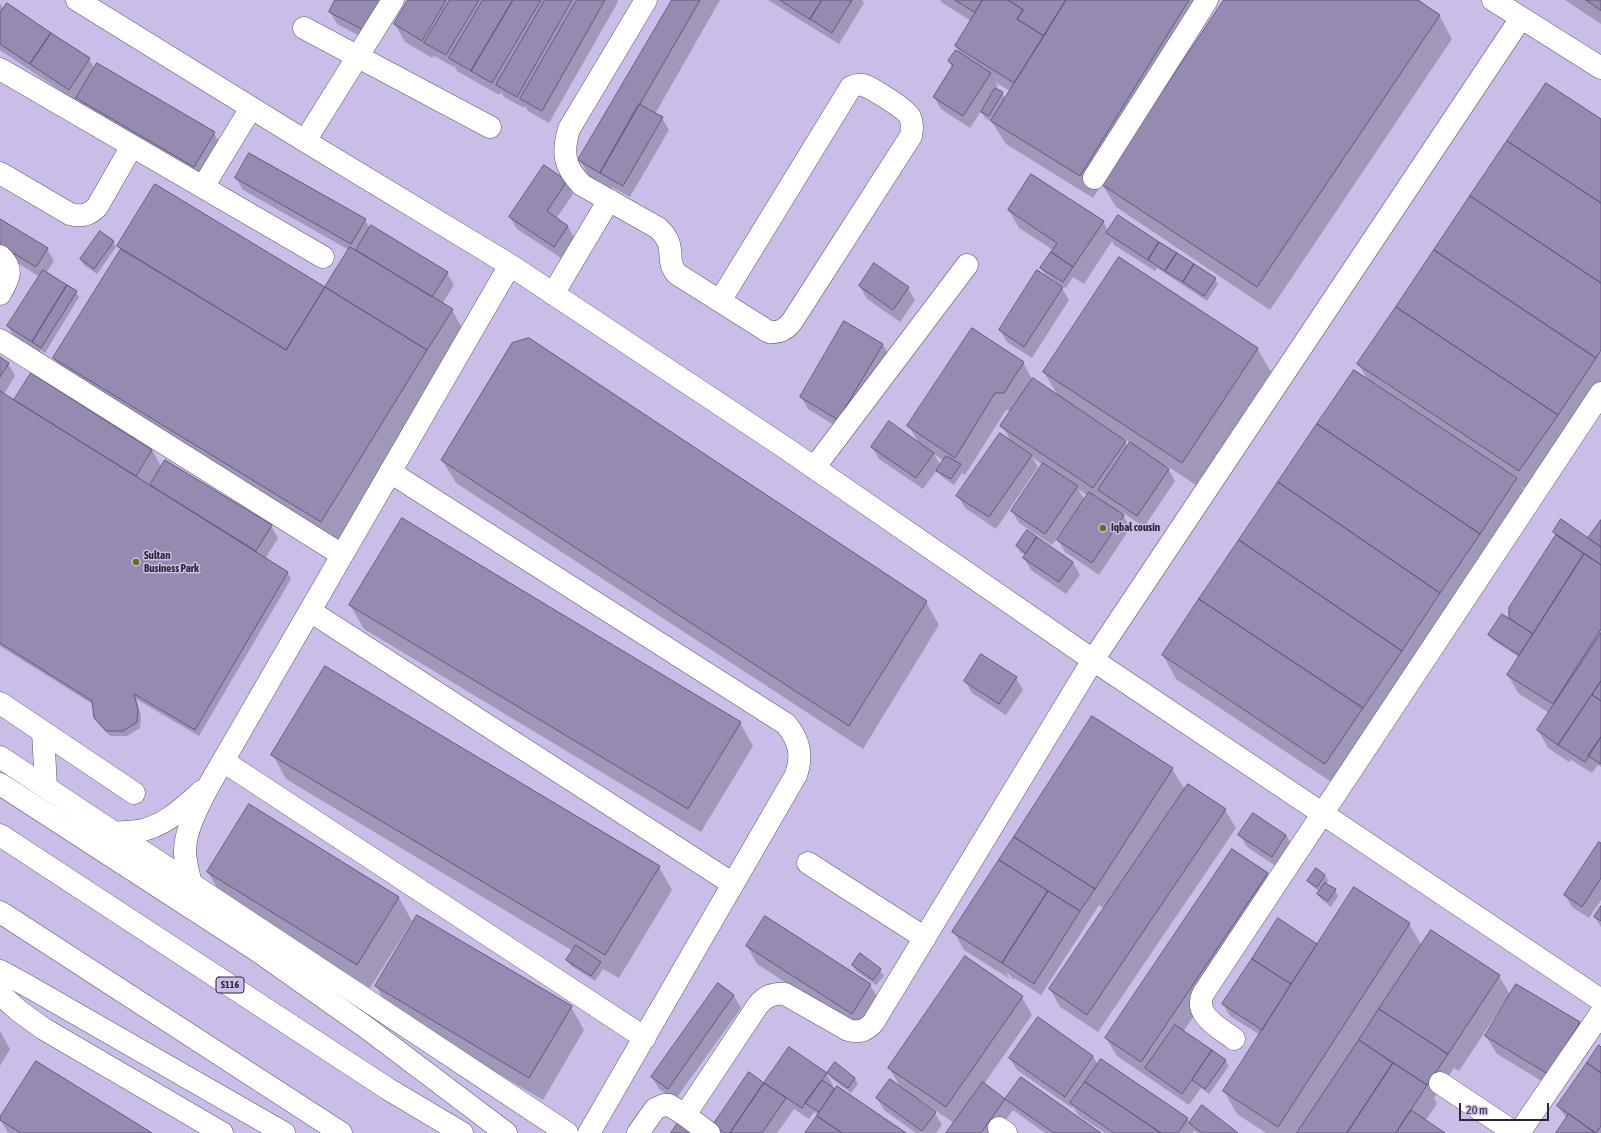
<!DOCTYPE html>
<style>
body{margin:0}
#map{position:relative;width:1601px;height:1133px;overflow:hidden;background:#cabde7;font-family:"Asap Condensed",sans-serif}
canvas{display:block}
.scale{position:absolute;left:1459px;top:1103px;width:90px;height:18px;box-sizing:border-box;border:2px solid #2b2636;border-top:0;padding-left:5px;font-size:12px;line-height:14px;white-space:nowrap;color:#2b2636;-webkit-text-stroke:3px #cabde7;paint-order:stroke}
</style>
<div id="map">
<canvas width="1601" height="1133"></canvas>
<div class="scale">20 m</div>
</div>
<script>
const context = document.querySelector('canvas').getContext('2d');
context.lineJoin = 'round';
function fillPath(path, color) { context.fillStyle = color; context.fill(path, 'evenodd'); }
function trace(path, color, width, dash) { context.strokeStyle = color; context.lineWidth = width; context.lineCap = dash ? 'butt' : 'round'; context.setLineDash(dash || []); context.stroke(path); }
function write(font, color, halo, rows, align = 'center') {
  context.font = font + ' "Asap Condensed",sans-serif'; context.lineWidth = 3; context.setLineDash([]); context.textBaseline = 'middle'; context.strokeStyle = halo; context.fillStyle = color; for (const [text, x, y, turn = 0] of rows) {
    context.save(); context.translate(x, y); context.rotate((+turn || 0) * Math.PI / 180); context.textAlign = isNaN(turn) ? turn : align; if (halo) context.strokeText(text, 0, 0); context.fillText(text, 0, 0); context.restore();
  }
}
const shadow = new Path2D(`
 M336,0h42l-3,44 -38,-20 -7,-12z
 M409,0h208l1,2 -69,121 -21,-12 -3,-5 -1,2 -20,-11 -3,-5 -2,3 -42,-24 -3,-6v2l-20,-11 -2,2 -27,-16 -10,-18z
 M673,0h47l-65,114 7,4 7,12 -39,67 -18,-10 -1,3 -21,-12 -10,-18z
 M768,0h94l2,3 -25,41z
 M940,0h276l-83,135 1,1 92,-136h190l23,15 13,24 -182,271 -154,-103 -14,-23 -9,14 -87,-54 -14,-22 -7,-4 -4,-7 -11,17 -29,-19 -7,-12 19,-29 -4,-6 12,-7 -5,-9 15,-25 -30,-19zM995,82l15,9 -4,8 -4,-6 -7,-4 3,-3z
 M1565,0h36v24z
 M0,3l3,6 4,-5 82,55 6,10 119,64 10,18 -20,34 -116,-69 -10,-17 -2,2 -76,-51z
 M1601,121v272l-68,101 -12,-8 9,16 -191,285 -163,-108 -13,-24 205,-275 -10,-16z
 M236,178l129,42 5,9 77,44 7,12 -12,19 10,6 10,18 -25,41 3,5 -105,171 -267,-163 -14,-24 67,-108 -3,-4 207,43 24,-39 -106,-60z
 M566,182l7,12 -17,25 12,8 7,12 -14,19 -44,-29 -7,-12z
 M1009,210l94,11 5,10 107,48 3,5 -11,17 -50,-33 -2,3 -41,-26 -2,-4 -28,43 -11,-7 -7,11 -21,-14 -4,-6 12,-18 -34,-22z
 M0,220l47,29 7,12 -8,12 30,19 3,5 -34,56 -4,-3 -2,3 -24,-15 -7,-12 32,-49 -40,-25z
 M113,241l3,6 -19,27 -13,-9 -3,-6z
 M860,286l48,2 7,12 -15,22 -33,-23z
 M1062,288l7,12 -37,58 -25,-16 -7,-12z
 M845,323l38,22 7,12 -45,75 -37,-23 -7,-12z
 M1257,348l14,24 -75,113 -29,-19 8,15 -31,46 -22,-15 8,16 -31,47 -34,-23 -7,-12 7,-10 -1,-1 -12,16 -33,-22 -7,-12 31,-46 -11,-8 6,10 -42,62 -31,-21 -7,-12 53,-55 -9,-15 10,-15 -6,-1 -41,65 -3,-2 -8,12 -13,-9 -4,-6 -14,19 -44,-30 -7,-12 46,-5 -9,-16 114,-64 9,17 26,17 -14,-24zM1123,438l8,5 -3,4zM934,454l10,7 -3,5zM1078,489l10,7 -3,4z
 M0,358l8,5 7,13 -11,18 11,7 137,49 10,18 109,58 7,12 -13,21 23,14 3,6 -92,157 -63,-37 5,17 -1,12 -13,8h-17l-11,-12 -4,-6 -1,-13 -94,-59z
 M442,460l484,142 13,23 -76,124 -407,-266z
 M1601,521v246l-3,-2 -6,8 -21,-13 -2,2 -21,-14 -10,-18 11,-17 -31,-20 -10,-18 11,-18 -26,-17 -4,-5 23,-14 -2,-3 46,-82 -2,-4 35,8z
 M1027,532l46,30 7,13 -14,19 -35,-24 -7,-12 2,-2 -6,-4 -3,-6z
 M350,605l390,118 13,23 -52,86 -337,-203z
 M1016,678l7,12 -17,25 -34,-22 -7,-12z
 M1092,717l80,52 13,21 3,-5 37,25 11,18 -138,204 -38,-25 -10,-18 55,-80 -6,-4 -58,90 -27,-17 -1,2 -3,-5 -4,-2 4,6 -46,-29 -10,-18z
 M273,755l386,112 13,23 -53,88 -16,-9 -8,12 -24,-15 -4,-6 6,-9 -287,-172z
 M250,805l149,93 13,23 -42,67 -149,-93 -13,-23z
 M1240,835h46l7,12 -14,21 -32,-21z
 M1601,844v56l-12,18 -17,-11 -7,-12z
 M1267,874l11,18 -95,140 42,28 4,6 -20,28 -8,-6 -12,17 -72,-49 -11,-18z
 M1325,875l3,6 -2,3 9,6 3,6 -7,11 -9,-7 -4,-5 2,-3 -8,-6 -4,-5z
 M1601,908v19l-6,-10z
 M765,918l105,67 11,18 -18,29 -106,-68 -10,-18z
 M1409,924l13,22 77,30 12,20 68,27 10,18 -31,50 -61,-37 -11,-18 23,-38 -1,-1 -49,74 -5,-3 -20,30 3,6 -12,17 18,12h-177l-29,-19 -13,-23 36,-56 -30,-19 -7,-12 94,-59v1z
 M860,955l20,15 4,6 -8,9 -20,-14 -3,-6z
 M718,985l16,11 7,12 -66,92 -16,-11 -7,-12z
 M376,986l195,21 13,23 -41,70 -153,-90z
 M1022,997l10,18 -48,69 22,16 15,-22 78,55h-54l-32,-23 -17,23h-48l6,-10 -37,-25 -2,1 20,14 7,12 -6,8h-20l-32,-23 -7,-12 24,-10 -12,-20z
 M0,1031l10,18 -10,17z
 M789,1048l37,25 7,12 -2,3 73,45h-98l12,-18 -4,-3 -5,7 -15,-10 -17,24h-58l-5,-8 50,-41z
 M1601,1048v85h-44l10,-14 -9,-13z
 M1093,1056l5,9 89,54 3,4 47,10h-41l-2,-3 -1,3h-88l-27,-18 -5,-9 -1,2 -55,-38 -7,-12z
 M828,1073l27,5 3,6 -7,9 -20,-15z
 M0,1119l150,14h-142z`);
const building = new Path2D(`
 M335,0h45l5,3 -16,30 -40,-21z
 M408,0h38l-24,41 -28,-17z
 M450,0h29l-33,55 -22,-12z
 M483,0h30l-42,71 -22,-13z
 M513,0h28l-49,83 -21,-12z
 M545,0h27l-55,97 -21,-12z
 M577,0h28l-63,111 -22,-12z
 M672,0h28l-100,173 -22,-13z
 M780,0h42l-12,19z
 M822,0h30l-20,33 -22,-14z
 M955,0h28l-8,12z
 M983,0h25l15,10 -6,9 27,17 -30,47 -59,-37z
 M1008,0h58l-22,36 -27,-17 6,-9z
 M1066,0h123l-109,176 -89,-55z
 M1224,0h194l22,15 -183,272 -156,-103z
 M1586,0h15v10z
 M7,3l44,30 -21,31 -30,-20v-31z
 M51,33l39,25 -21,32 -39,-26z
 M956,50l35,23 -28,43 -30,-19 20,-32 -5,-4z
 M97,63l118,69 -21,35 -118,-69z
 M1546,83l55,36v84l-94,-62z
 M995,88l8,4 -14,24 -8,-4z
 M639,104l24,13 -40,69 -23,-13z
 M1507,141l94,62v80l-131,-87z
 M249,153l117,66 -15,25 -116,-66z
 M544,165l23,16 -20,30 21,15 -14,21 -45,-30z
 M1031,174l73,47 -31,46 -22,-15 6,-9 -49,-33z
 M155,184l170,103 -39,63 -169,-104z
 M1470,196l131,87v67l-5,8 -162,-108z
 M1118,215l41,27 -11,18 -42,-27z
 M0,219l48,29 -12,19 -36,-22z
 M371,225l77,47 -16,25 -76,-47z
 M100,231l14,10 -20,28 -14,-10z
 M1159,242l18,11 -12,18 -17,-11z
 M350,247l103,62 -26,41 -102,-63z
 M121,249l165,101 39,-63 102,63 -106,172 -268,-164z
 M1434,250l162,108 -38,57 -162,-108z
 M1051,252l22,15 -10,15 -23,-14z
 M1177,253l17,11 -11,18 -18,-11z
 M1119,257l139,91 -76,115 -139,-91z
 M874,263l35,24 -16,23 -34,-24z
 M1194,264l22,14 -12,18 -21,-14z
 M43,270l24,15 -35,57 -25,-16z
 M1037,270l26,17 -39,60 -25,-17z
 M67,285l10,6 -36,57 -9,-6z
 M1396,307l162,108 -39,56 -162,-107z
 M844,321l39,23 -45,76 -38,-23z
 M972,328l52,34 -20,31h-9l-40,65 -48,-32z
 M529,338l398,263 -78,125 -408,-266 71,-117z
 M0,357l9,6 -9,14z
 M1354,370l163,108 -37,56 -163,-110z
 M31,373l121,77 -16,26 -122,-76z
 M1033,378l93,63 -33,47 -93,-62z
 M0,391l288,181 -93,158 -61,-36 4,15 -1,13 -14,9h-17l-12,-13 -2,-17 -92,-58z
 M889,421l45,32 -18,25 -45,-31z
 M1317,424l163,110 -40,59 -162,-111z
 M1000,433l32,22 -43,62 -33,-21z
 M1130,442l39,27 -32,47 -39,-26z
 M946,456l15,8 -10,15 -15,-8z
 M165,460l107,65 -16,26 -106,-66z
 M1043,463l35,23 -33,48 -34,-23z
 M1278,482l162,111 -38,58 -163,-111z
 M1089,492l35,23 -32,48 -35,-23z
 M402,518l339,204 -53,87 -339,-204z
 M1561,519l40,28v18l-48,-33z
 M1601,520v27l-13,-9z
 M1027,530l10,7 -11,16 -10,-7z
 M1556,535l28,19 -51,80 -24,-16v-10z
 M1037,537l36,25 -14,20 -36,-24z
 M1239,540l163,111 -39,57 -164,-109z
 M1584,554l17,11v64l-48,75 -46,-29z
 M1199,599l164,109 -38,56 -163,-109z
 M1502,614l31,20 -14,21 -31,-20z
 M1601,633v48l-43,64 -21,-15z
 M981,654l36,23 -18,27 -35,-23z
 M325,666l335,200 -55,89 -334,-200z
 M1601,681v20l-9,-6z
 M1592,695l9,6v36l-16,25 -27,-17z
 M1092,716l81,52 -78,121 -81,-52z
 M1601,737v27l-13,-8z
 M1188,784l38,25 -139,206 -38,-26z
 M249,804l150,93 -42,68 -150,-93z
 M1253,813l33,22 -14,22 -34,-22z
 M1014,837l81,52 -15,22 -81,-51z
 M1599,842l2,1v35l-19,29 -18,-12z
 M1232,849l36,24 -127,189 -36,-24z
 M999,860l49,31 -46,72 -50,-31z
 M1316,868l9,7 -8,12 -10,-6z
 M1325,883l11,6 -8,12 -11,-7z
 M1354,887l56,36 -132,204 -55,-36z
 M1048,891l32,20 -46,73 -32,-21z
 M1601,906v15l-7,-4z
 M417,915l155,91 -43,72 -154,-92z
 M765,916l106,68 -19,30 -106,-68z
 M1278,918l39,26 -26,40 -39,-25z
 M1431,930l69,45 -52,79 -69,-45z
 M576,945l25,17 -10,14 -25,-16z
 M860,953l21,16 -8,11 -21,-15z
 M965,956l58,40 -77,111 -58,-39z
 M1252,959l39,25 -29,46 -40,-26z
 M718,983l16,12 -66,94 -17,-12z
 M1516,984l64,38 -32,52 -63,-38z
 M1379,1009l69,45 -21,31 -68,-45z
 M1038,1017l55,39 -28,41 -56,-39z
 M1175,1025l37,25 -30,44 -37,-26z
 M1359,1040l34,23 -46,70h-50z
 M1599,1045l2,2v26l-14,-10z
 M789,1047l38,26 -25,35 -38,-25z
 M1212,1050l14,10 -21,29 -13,-9z
 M1101,1059l87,59 -10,15h-17l-76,-51z
 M36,1061l116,72h-131l-21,-13v-3z
 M835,1062l20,16 -7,10 -21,-15z
 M1393,1063l34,22 -31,48h-49z
 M1587,1063l14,10v53l-5,7 -39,-27z
 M749,1072l15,11 -34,50h-5l-12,-8z
 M1021,1077l80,56h-47l-49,-34z
 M890,1079l46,33 -14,19 -46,-33z
 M822,1080l13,9 -16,23 -14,-9z
 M983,1082l22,17 -24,34h-35z
 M1085,1082l76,51h-47l-44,-30z
 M764,1083l22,15 -24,35h-32z
 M837,1086l69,47h-64l-25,-17z
 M1202,1105l36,28h-36l-13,-10z
 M1411,1110l34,23h-49z
 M1569,1114l26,19h-39z
 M817,1116l25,17h-37z
 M679,1121l18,12h-26z`);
const minor = new Path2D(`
 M77,0l228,141 205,124 277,184 306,211 508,340
 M646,0l-77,129c-7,24 -5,38 13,56l76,43c5,5 9,9 11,16 3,11 -1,20 8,30l92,58c11,1 18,-3 24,-12l118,-184c1,-7 2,-12 -1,-19 -4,-8 -38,-29 -47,-32 -5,-1 -8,0 -12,2l-131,214
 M1493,0l108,68
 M304,28l186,99
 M0,69l323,188
 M305,141l88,-141
 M0,173l70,41c12,3 19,1 27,-7l35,-61
 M1094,178l113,-178
 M203,187l48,-79
 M0,256c15,13 8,24 0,38
 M553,294l56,-94
 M0,340l342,215
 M814,468l153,-203
 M390,472l396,252c13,16 17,31 10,51l-207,358
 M310,611l423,273
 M0,703l134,90
 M43,732l3,55
 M0,757l567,376
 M223,761l422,277
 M113,833c9,-1 17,-1 25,-2 26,-4 45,-23 64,-40
 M808,863l117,75
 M191,885c-2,-10 -5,-21 -6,-31 -1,-23 13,-47 23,-67l302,-522
 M0,994l19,17 25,18 178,104
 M1234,1039c-14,-11 -41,-24 -31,-45l398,-601
 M1440,1083l75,50
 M685,1115l73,-110c8,-9 15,-12 27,-11l63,36c11,3 17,1 25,-7l220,-363 428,-642
 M999,1128l7,5
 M638,1133l17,-24 9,-4h5l16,10 24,18
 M1519,1133l82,-120`);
const highway = new Path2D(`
 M0,784l258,167 109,77 139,105
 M0,835l388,254 74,44
 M0,912l341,221
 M0,971l26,14 258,148`);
const markers = [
 [1103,528,4,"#60701c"],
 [136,562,4,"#60701c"]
];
const shields = [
 [230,985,28]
];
const shieldNames = [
 ["S116",230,985]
];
const poiNames = [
 ["Iqbal cousin",1111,528],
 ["Sultan",144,556],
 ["Business Park",144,569]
];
fillPath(shadow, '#0003');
fillPath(building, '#978ab1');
trace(building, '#64577c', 1);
trace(minor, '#5e5276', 23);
trace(highway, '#5e5276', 23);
trace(minor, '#fff', 22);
trace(highway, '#fff', 22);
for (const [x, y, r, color] of markers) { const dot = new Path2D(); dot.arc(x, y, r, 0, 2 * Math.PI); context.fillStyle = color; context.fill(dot); trace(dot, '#cabde7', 1.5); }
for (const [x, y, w] of shields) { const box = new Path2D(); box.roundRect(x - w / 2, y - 8, w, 16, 3); context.fillStyle = '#cabde7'; context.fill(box); trace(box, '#2b2636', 1); }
write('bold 10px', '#2b2636', null, shieldNames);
write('bold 11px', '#2b2636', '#cabde7', poiNames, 'left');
</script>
